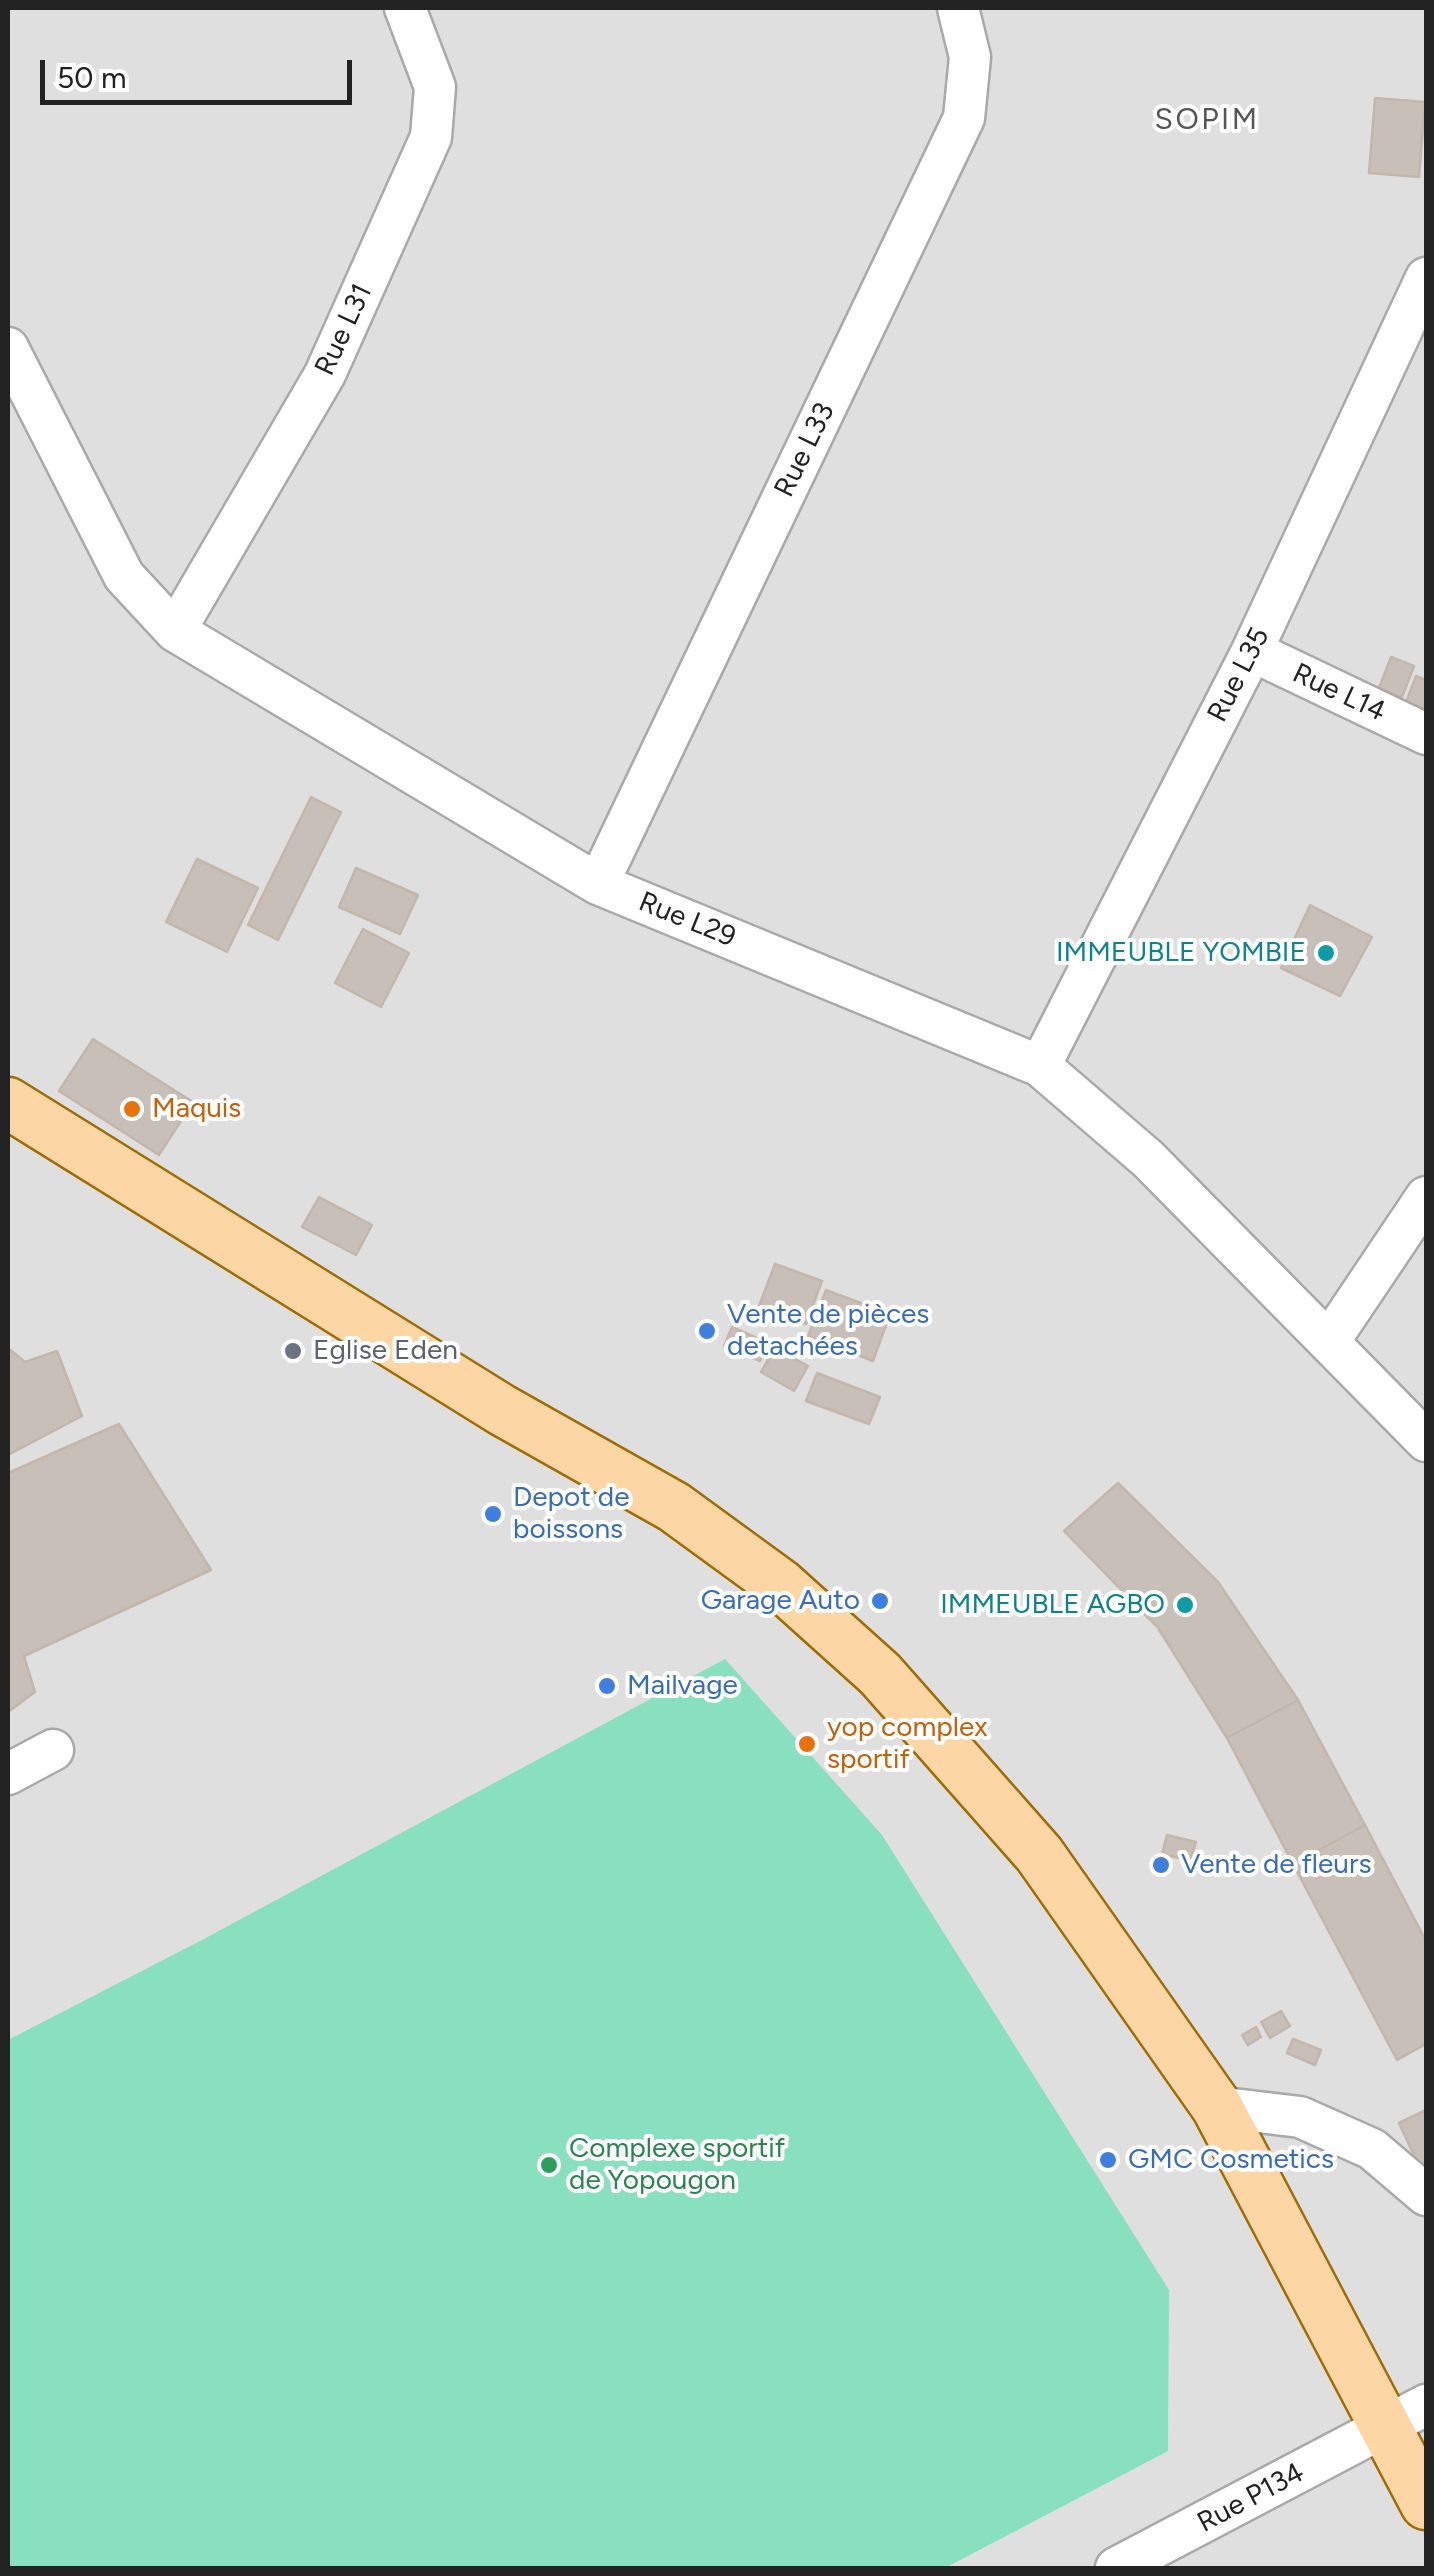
<!DOCTYPE html>
<meta charset="utf-8">
<style>
body{margin:0}
#map{position:relative;width:1434px;height:2576px;overflow:hidden;background:#f2efe9;font-family:Figtree,sans-serif}
canvas{display:block}
.frame{position:absolute;inset:0;border:10px solid #222;pointer-events:none}
.scale{position:absolute;left:40px;top:60px;width:312px;height:45px;box-sizing:border-box;border:5px solid #222;border-top:0;padding-left:12px;font-size:30px;line-height:35px;white-space:nowrap;color:#222;-webkit-text-stroke:8px #fff;paint-order:stroke}
</style>
<div id="map">
<canvas width="1434" height="2576"></canvas>
<div class="frame"></div>
<div class="scale">50 m</div>
</div>
<script>
const context = document.querySelector('canvas').getContext('2d');
context.lineJoin = 'round';
function fillPath(path, color) { context.fillStyle = color; context.fill(path, 'evenodd'); }
function trace(path, color, width, dash) { context.strokeStyle = color; context.lineWidth = width; context.lineCap = dash ? 'butt' : 'round'; context.setLineDash(dash || []); context.stroke(path); }
function write(font, color, halo, rows, align = 'center') {
  context.font = font + ' Figtree,sans-serif'; context.lineWidth = 8; context.setLineDash([]); context.textBaseline = 'middle'; context.strokeStyle = halo; context.fillStyle = color; for (const [text, x, y, turn = 0] of rows) {
    context.save(); context.translate(x, y); context.rotate((+turn || 0) * Math.PI / 180); context.textAlign = isNaN(turn) ? turn : align; if (halo) context.strokeText(text, 0, 0); context.fillText(text, 0, 0); context.restore();
  }
}
const residential = new Path2D(`
 M8,8h1418v2560h-1418z`);
const pitch = new Path2D(`
 M725,1659l157,176 287,455 -1,161 -223,117h-937v-528l192,-99z`);
const building = new Path2D(`
 M1375,98l50,4 -6,75 -50,-4z
 M1391,657l23,9 -12,31 -23,-9z
 M1416,676l10,4v30l-20,-8z
 M311,797l30,15 -63,128 -30,-15z
 M197,859l61,29 -31,64 -61,-30z
 M356,868l62,27 -18,39 -61,-27z
 M1310,905l62,32 -32,59 -59,-28z
 M363,929l46,24 -28,54 -46,-24z
 M93,1039l100,63 -34,53 -100,-64z
 M319,1197l53,28 -16,30 -54,-28z
 M775,1264l47,17 -16,43 -47,-18z
 M826,1290l64,24 -17,47 -65,-25z
 M732,1327l36,16 -8,18 -36,-15z
 M8,1348l17,14 32,-11 25,65 -74,39z
 M775,1348l33,18 -14,25 -33,-19z
 M817,1373l63,24 -11,27 -63,-23z
 M119,1424l92,146 -187,86 11,36 -27,20v-239z
 M1118,1483l100,99 80,118 -71,38 -69,-110 -94,-97z
 M1298,1700l67,125 -72,39 -66,-126z
 M1365,1825l61,116v103l-29,16 -104,-196z
 M1167,1835l29,7 -6,19 -28,-7z
 M1281,2011l9,15 -20,12 -9,-16z
 M1256,2027l5,10 -13,8 -6,-10z
 M1293,2039l28,11 -6,15 -28,-12z
 M1426,2110v71l-27,-58z`);
const minor = new Path2D(`
 M8,348l116,228 51,55 423,253 442,182 108,93 278,282
 M175,631l150,-257 106,-237 4,-50 -30,-79
 M1252,651l174,83
 M598,884l366,-766 6,-61 -12,-49
 M1040,1066l212,-415 174,-373
 M1330,1340l96,-143
 M8,1774l45,-24
 M1217,2107l83,10 72,32 54,46
 M1116,2568l310,-163`);
const major = new Path2D(`
 M8,1103l494,307 172,97 107,78 99,89 159,180 178,253 209,397`);
const markers = [
 [1326,953,10,"#0f9aa8"],
 [132,1109,10,"#e8710a"],
 [707,1331,10,"#3f7fe0"],
 [293,1351,10,"#6b7280"],
 [493,1514,10,"#3f7fe0"],
 [880,1601,10,"#3f7fe0"],
 [1185,1605,10,"#0f9aa8"],
 [607,1686,10,"#3f7fe0"],
 [807,1744,10,"#e8710a"],
 [1161,1865,10,"#3f7fe0"],
 [1108,2160,10,"#3f7fe0"],
 [549,2165,10,"#2e9e5b"]
];
const streetNames = [
 ["Rue L31",344,330,-65],
 ["Rue L33",805,450,-64],
 ["Rue L35",1239,675,-63],
 ["Rue L14",1339,693,25],
 ["Rue L29",687,920,22],
 ["Rue P134",1251,2498,-28]
];
const cultureNames = [
 ["IMMEUBLE YOMBIE",1306,953],
 ["IMMEUBLE AGBO",1165,1605]
];
const foodNames = [
 ["Maquis",152,1109],
 ["yop complex",827,1728],
 ["sportif",827,1760]
];
const shopNames = [
 ["Vente de pièces",727,1315],
 ["detachées",727,1347],
 ["Depot de",513,1498],
 ["boissons",513,1530],
 ["Garage Auto",860,1601,"right"],
 ["Mailvage",627,1686],
 ["Vente de fleurs",1181,1865],
 ["GMC Cosmetics",1128,2160]
];
const worshipNames = [
 ["Eglise Eden",313,1351]
];
const leisureNames = [
 ["Complexe sportif",569,2149],
 ["de Yopougon",569,2181]
];
const neighbourhoodNames = [
 ["SOPIM",1207,120]
];
fillPath(residential, '#e0dfdf');
fillPath(pitch, '#88e0be');
fillPath(building, '#c7bfb8');
trace(building, '#c4b6ab', 2.5);
trace(minor, '#a9a9a9', 45);
trace(major, '#a06b00', 55);
trace(minor, '#fff', 40);
trace(major, '#fcd6a4', 50);
for (const [x, y, r, color] of markers) { const dot = new Path2D(); dot.arc(x, y, r, 0, 2 * Math.PI); context.fillStyle = color; context.fill(dot); trace(dot, '#fff', 4); }
write('28px', '#222', '#fff', streetNames);
write('28px', '#0d838f', '#fff', cultureNames, 'right');
write('28px', '#c56008', '#fff', foodNames, 'left');
write('28px', '#366cbe', '#fff', shopNames, 'left');
write('28px', '#5b616d', '#fff', worshipNames, 'left');
write('28px', '#27864d', '#fff', leisureNames, 'left');
context.letterSpacing = '2.5px';
write('30px', '#555', '#fff', neighbourhoodNames);
context.letterSpacing = '0px';
</script>
